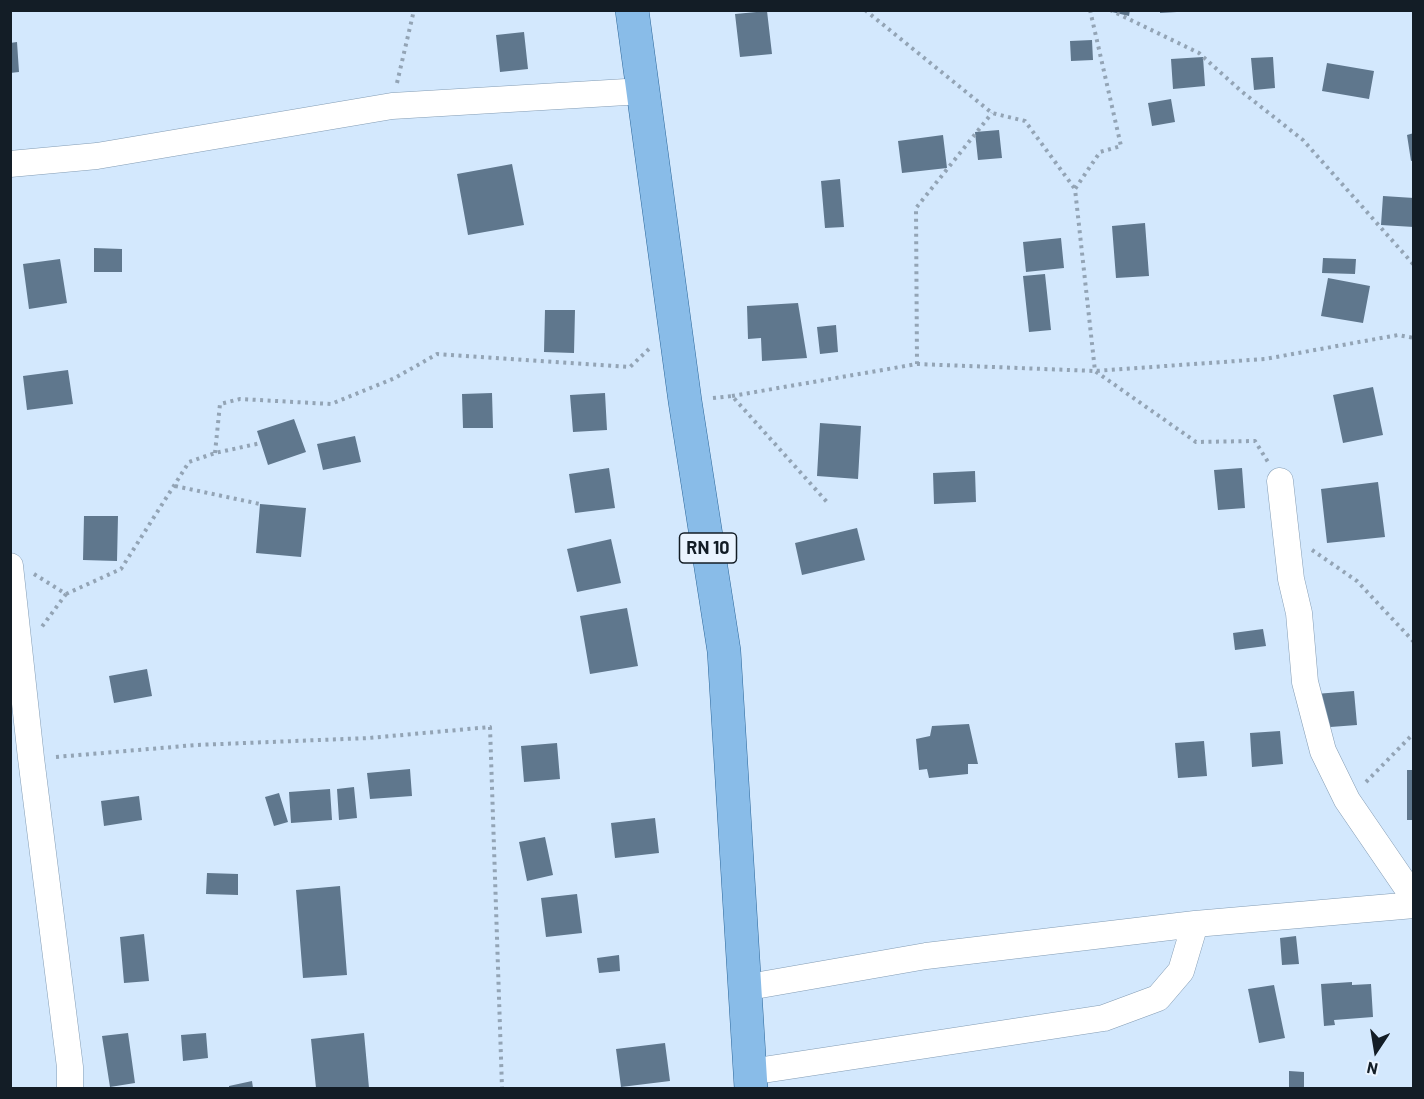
<!DOCTYPE html>
<style>
body{margin:0}
#map{position:relative;width:1424px;height:1099px;overflow:hidden;background:#d3e8fd;font-family:Barlow,sans-serif}
canvas{display:block}
.frame{position:absolute;inset:0;border:12px solid #131d26;pointer-events:none}
.north{position:absolute;left:1346px;top:1021px;width:60px;height:60px;-webkit-text-stroke:4px #eaf4ff;paint-order:stroke;rotate:192deg;font-size:16px;font-weight:700;line-height:24px;text-align:center;color:#131d26}
.north::after{content:'';display:block;margin:auto;width:21px;height:27px;background:#131d26;clip-path:polygon(50% 0,100% 100%,50% 72%,0 100%)}
</style>
<div id="map">
<canvas width="1424" height="1099"></canvas>
<div class="frame"></div>
<div class="north">N</div>
</div>
<script>
const context = document.querySelector('canvas').getContext('2d');
context.lineJoin = 'round';
function fillPath(path, color) { context.fillStyle = color; context.fill(path, 'evenodd'); }
function trace(path, color, width, dash) { context.strokeStyle = color; context.lineWidth = width; context.lineCap = dash ? 'butt' : 'round'; context.setLineDash(dash || []); context.stroke(path); }
function write(font, color, halo, rows, align = 'center') {
  context.font = font + ' Barlow,sans-serif'; context.lineWidth = 4.5; context.setLineDash([]); context.textBaseline = 'middle'; context.strokeStyle = halo; context.fillStyle = color; for (const [text, x, y, turn = 0] of rows) {
    context.save(); context.translate(x, y); context.rotate((+turn || 0) * Math.PI / 180); context.textAlign = isNaN(turn) ? turn : align; if (halo) context.strokeText(text, 0, 0); context.fillText(text, 0, 0); context.restore();
  }
}
const building = new Path2D(`
 M1103,10h27l-1,6z
 M1160,10h17v2l-17,1z
 M767,11l5,43 -32,3 -5,-43z
 M524,32l4,37 -28,3 -4,-37z
 M1092,40l1,20 -22,1 -1,-20z
 M17,42l2,30 -9,1v-30z
 M1203,57l2,29 -32,3 -2,-30z
 M1273,57l2,31 -21,2 -3,-32z
 M1327,63l47,8 -5,28 -47,-8z
 M1171,99l4,23 -23,4 -4,-23z
 M999,130l3,28 -24,2 -3,-28z
 M1414,133v27l-3,1 -4,-26z
 M943,135l4,33 -45,5 -4,-32z
 M512,164l12,61 -56,10 -11,-61z
 M840,179l4,48 -19,1 -4,-47z
 M1383,196l31,2v29l-33,-2z
 M1145,223l4,53 -33,2 -4,-52z
 M1061,238l3,30 -38,4 -3,-30z
 M94,248l28,1v23h-28z
 M1323,258l33,1 -1,15 -33,-1z
 M60,259l7,44 -38,6 -6,-45z
 M1045,274l6,56 -22,2 -6,-56z
 M1328,278l42,8 -7,37 -42,-7z
 M798,303l9,55 -45,3 -1,-23 -13,1 -1,-33z
 M545,310h30l-1,43 -30,-1z
 M836,325l2,27 -18,2 -3,-27z
 M68,370l5,34 -46,6 -4,-34z
 M1373,387l10,48 -40,8 -10,-48z
 M492,393l1,35h-30l-1,-34z
 M605,393l2,37 -34,2 -3,-37z
 M294,419l12,33 -38,13 -11,-34z
 M820,423l41,3 -3,53 -41,-3z
 M355,436l6,26 -38,8 -6,-26z
 M609,468l6,40 -40,5 -6,-39z
 M1242,468l3,40 -27,2 -4,-40z
 M975,471l1,31 -42,2 -1,-31z
 M1378,482l7,55 -58,6 -6,-54z
 M260,504l46,4 -5,49 -45,-4z
 M84,516h34l-1,45 -34,-1z
 M857,528l8,32 -63,15 -7,-32z
 M611,539l10,44 -44,9 -10,-43z
 M627,608l11,58 -48,8 -10,-58z
 M1263,629l3,17 -31,4 -2,-17z
 M147,669l5,27 -38,7 -5,-27z
 M1354,691l3,34 -40,3 -2,-34z
 M969,724l9,40h-10v10l-39,4 -2,-9 -8,1 -3,-31 14,-3 2,-10z
 M1280,731l3,33 -31,3 -2,-34z
 M1204,741l3,35 -29,2 -3,-35z
 M557,743l3,36 -36,3 -3,-36z
 M410,769l2,27 -42,3 -3,-26z
 M1407,770h7v50h-7z
 M354,787l3,31 -18,2 -2,-31z
 M330,789l2,31 -41,3 -2,-31z
 M279,793l9,29 -14,4 -9,-29z
 M139,796l3,24 -38,6 -3,-25z
 M655,818l4,35 -44,5 -4,-35z
 M545,837l8,38 -26,6 -8,-39z
 M207,873l31,1v21l-32,-1z
 M340,886l7,89 -44,3 -7,-88z
 M577,894l5,39 -36,4 -5,-39z
 M144,934l5,47 -25,2 -4,-46z
 M1296,936l3,28 -17,1 -2,-27z
 M619,955l1,16 -21,2 -2,-15z
 M1352,982v3l19,-1 2,33 -39,3 1,5 -11,1 -3,-42z
 M1274,985l11,53 -26,5 -11,-54z
 M128,1033l7,50 -25,4 -8,-51z
 M206,1033l2,25 -25,3 -2,-26z
 M364,1033l5,55h-53l-5,-49z
 M665,1043l5,38 -49,6 -5,-38z
 M1289,1071l15,1v16h-15z
 M252,1081l1,7h-24v-2z`);
const path = new Path2D(`
 M865,10l127,103 33,8 50,68
 M1090,10l31,136 -21,6 -25,37 20,182 101,71 59,-1 13,21
 M1110,10l89,43 42,38 62,49 111,125
 M397,83l17,-73
 M917,364l178,7 170,-12 133,-24 16,3
 M732,396l185,-32 -1,-156 76,-95
 M713,398l19,-2 95,106
 M215,453l5,-49 20,-5 91,5 64,-26 42,-24 193,13 20,-19
 M175,486l85,18
 M1312,550l45,31 57,61
 M34,574l32,20 -25,34
 M66,594l55,-25 68,-107 26,-9 46,-10
 M56,757l140,-12 173,-7 121,-11 12,361
 M1366,782l48,-49`);
const minor = new Path2D(`
 M10,164l87,-8 295,-50 251,-15
 M1280,481l11,98 8,34 6,69 18,69 24,49 67,98
 M10,566l21,192 39,309v21
 M743,988l183,-32 269,-32 219,-19
 M750,1072l354,-54 54,-20 23,-27 14,-47`);
const primary = new Path2D(`
 M632,10l53,391 39,250 27,437`);
const shields = [
 [708,548,57]
];
const shieldNames = [
 ["RN 10",708,548]
];
fillPath(building, '#5f778d');
trace(minor, '#839cb4', 27);
trace(primary, '#2d679a', 34);
trace(path, '#93a4b5', 4, [3, 4.5]);
trace(minor, '#fff', 26);
trace(primary, '#89bce8', 33);
for (const [x, y, w] of shields) { const box = new Path2D(); box.roundRect(x - w / 2, y - 15, w, 30, 4.5); context.fillStyle = '#eaf4ff'; context.fill(box); trace(box, '#131d26', 1.5); }
write('bold 18px', '#131d26', null, shieldNames);
</script>
